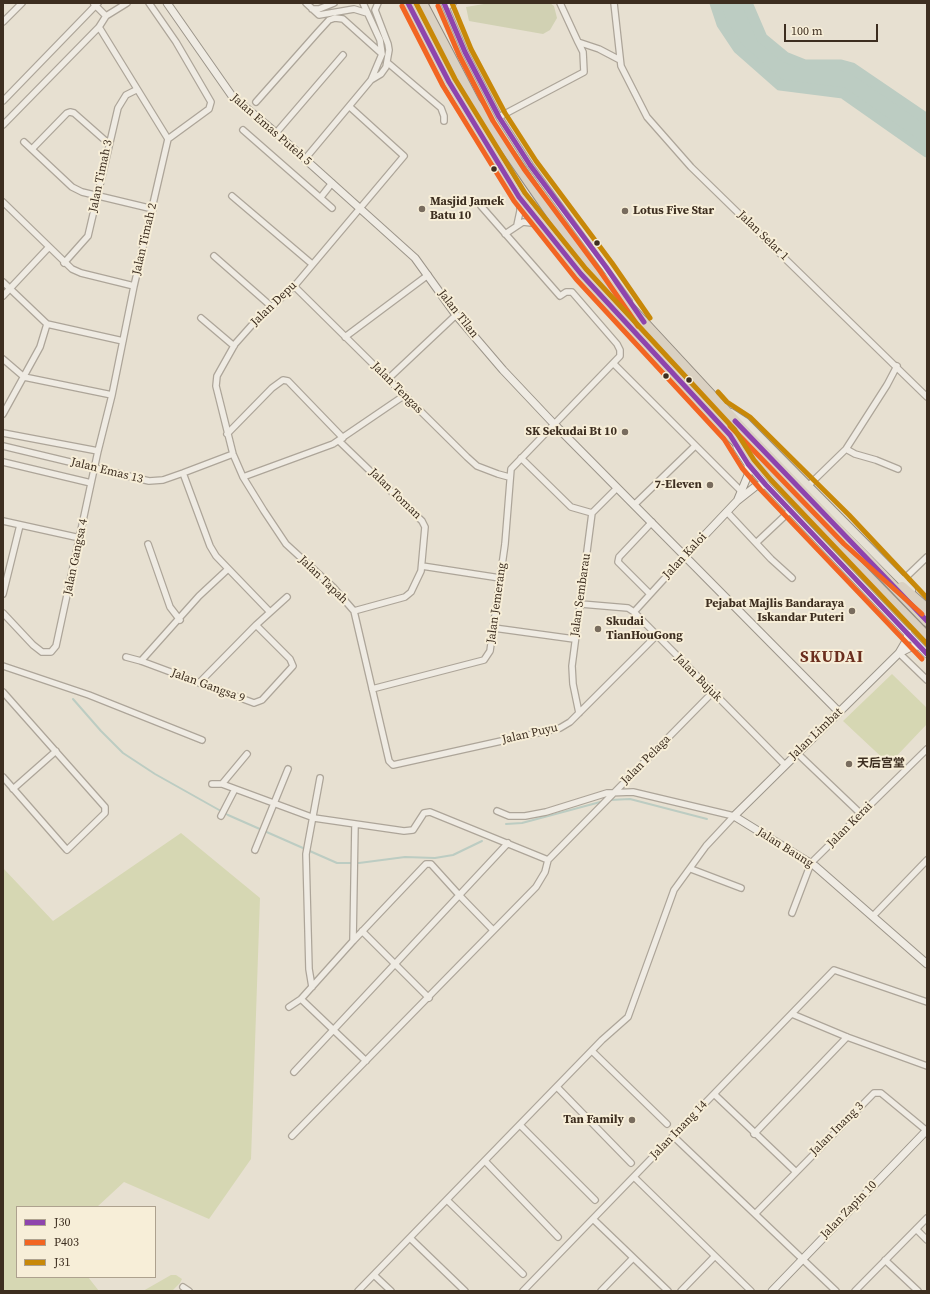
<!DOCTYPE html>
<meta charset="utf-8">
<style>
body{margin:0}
#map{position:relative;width:930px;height:1294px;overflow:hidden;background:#e7e0d1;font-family:"Source Serif 4",serif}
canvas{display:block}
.frame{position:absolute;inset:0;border:4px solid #3d2e20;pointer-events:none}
.legend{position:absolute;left:16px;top:1206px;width:140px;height:72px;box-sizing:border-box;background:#f7eed8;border:1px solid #ada18e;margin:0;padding:5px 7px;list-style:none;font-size:12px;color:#3d2e20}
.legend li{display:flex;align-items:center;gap:8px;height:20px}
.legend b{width:20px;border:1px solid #ada18e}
.scale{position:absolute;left:784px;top:24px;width:94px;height:18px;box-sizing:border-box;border:2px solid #3d2e20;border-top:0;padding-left:5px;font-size:12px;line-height:14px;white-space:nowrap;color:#3d2e20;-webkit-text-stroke:3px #f7eed8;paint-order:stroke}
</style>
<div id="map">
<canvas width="930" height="1294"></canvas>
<div class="frame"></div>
<ul class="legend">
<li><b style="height:5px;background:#8e44ad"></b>J30</li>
<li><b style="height:5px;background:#f26522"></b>P403</li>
<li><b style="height:5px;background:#c88808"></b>J31</li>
</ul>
<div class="scale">100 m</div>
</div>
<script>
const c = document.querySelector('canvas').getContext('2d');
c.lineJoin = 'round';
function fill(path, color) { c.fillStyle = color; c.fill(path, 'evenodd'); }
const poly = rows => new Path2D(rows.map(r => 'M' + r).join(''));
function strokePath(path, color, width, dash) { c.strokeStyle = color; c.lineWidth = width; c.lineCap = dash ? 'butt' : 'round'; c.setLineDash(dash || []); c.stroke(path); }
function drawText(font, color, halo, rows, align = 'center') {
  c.font = font + ' "Source Serif 4","Noto Sans SC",serif'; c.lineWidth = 4; c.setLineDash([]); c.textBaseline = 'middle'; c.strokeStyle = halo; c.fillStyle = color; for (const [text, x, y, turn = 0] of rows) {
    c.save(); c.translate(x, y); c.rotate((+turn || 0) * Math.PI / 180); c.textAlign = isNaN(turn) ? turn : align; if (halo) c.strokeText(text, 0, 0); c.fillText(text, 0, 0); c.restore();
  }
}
const green = poly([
 [892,674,927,708,927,724,889,764,843,721],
 [181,833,260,898,251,1159,209,1219,124,1182,97,1207,17,1207,17,1277,88,1277,99,1291,3,1291,3,868,53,921],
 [171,1275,176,1275,182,1279,180,1283,172,1291,143,1291]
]);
const cemetery = poly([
 [490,3,550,3,554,6,557,18,550,30,543,34,469,21,466,7]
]);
const water = poly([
 [715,3,747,3,762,38,785,57,805,65,841,65,852,68,927,119,927,152,843,93,780,85,738,48,722,24]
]);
const stream = poly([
 [73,699,101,731,123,753,155,774,228,815,337,863,359,863,405,857,435,858,453,855,482,841],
 [610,800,630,799,707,819],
 [506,824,522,823,604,801]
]);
const river = poly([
 [715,3,722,24,738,48,780,85,843,93,927,152],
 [747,3,762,38,785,57,805,65,841,65,852,68,927,119]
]);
const street = poly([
 [149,3,176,42,211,102,209,109,168,139],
 [306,3,319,15,354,9,367,13],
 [444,3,465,52,499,117,530,165,629,301],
 [560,3,578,42,599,49,620,60],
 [614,3,621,66,647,117,691,167,927,397],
 [94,4,106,16],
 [446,7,453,3],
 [312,9,319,9,334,3],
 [3,22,22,3],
 [388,63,441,108,444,116,444,121],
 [371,80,381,74,386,67,389,50,388,44,375,10,378,3],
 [3,101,98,3],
 [256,102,318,32,329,20,335,18,343,19,382,54],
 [350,107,404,156,297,283,251,326,235,344,217,376,216,386,233,454,243,477,264,511,286,544,333,587,354,611,389,761,393,765,560,728,570,722,656,636],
 [499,117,584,72,583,52,578,42],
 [3,125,99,27,106,16,127,3],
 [243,130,332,208],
 [276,133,343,55],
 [24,142,72,187,82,192,153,209],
 [32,149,67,113,70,112,74,113,108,143],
 [305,159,371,80,382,54,380,40,363,3],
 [232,196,312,264],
 [321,197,332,183],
 [3,202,72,269,81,273,134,286],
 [517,225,520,211,520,200],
 [505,234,523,222,540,224],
 [214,256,272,307],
 [64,263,88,236,118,108,126,95,136,90],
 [3,282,47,324,123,341],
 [294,286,467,457,477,466,498,474,509,477],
 [3,296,49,247],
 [201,318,234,346],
 [345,337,428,275],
 [3,359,24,377,112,395],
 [614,364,741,491],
 [388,379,456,315],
 [3,414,40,347,47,324],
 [3,433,98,451],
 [227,434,272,388,283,380,288,381,343,438],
 [339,441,422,521,425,527,421,571,411,592,405,597,354,611],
 [3,446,149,481,163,480,183,473,233,454],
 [846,449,855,454,876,460,898,469],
 [521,458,571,507,592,513],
 [3,462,91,483],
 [183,473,210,546,216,556,270,612],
 [243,477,333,444,405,395],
 [808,486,846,449,887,385,897,366],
 [634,505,695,446],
 [727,512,771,559,792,578],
 [3,521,80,538],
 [756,543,790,511],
 [148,544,170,607,180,620],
 [422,566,500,578],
 [902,581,927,557],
 [3,594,20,525],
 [650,594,618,562,619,557,652,522],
 [581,604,628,608,634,612,785,765],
 [634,612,685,556],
 [3,613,33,645,42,652,51,652,56,646,98,451,112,395,134,286,168,139,99,27],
 [494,628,574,639],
 [899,653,927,680],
 [126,657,141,661,254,703,262,700,293,666,290,659,256,625],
 [141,661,199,596,228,569],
 [3,666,89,695,202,740],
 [199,683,256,625,287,597],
 [372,689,484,660,490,651,505,544,511,469,620,356,620,350,617,344,572,292,566,292,560,296,481,206],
 [3,692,105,807,105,813,67,850,3,777],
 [579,713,573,684,572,666,592,513,617,488],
 [797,753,861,814],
 [212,784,222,784,314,818,404,831,413,830,424,813,430,812,548,860],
 [222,784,247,754],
 [13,789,56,751],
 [221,816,235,789],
 [255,850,288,769],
 [691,869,741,888],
 [792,913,811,863,927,749],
 [873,916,927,860],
 [362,931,429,998],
 [353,941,355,824],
 [312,987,309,969,306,854,320,778],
 [301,999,366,1061],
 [289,1007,301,999,353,941,426,864,431,864,460,896,493,930],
 [792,1014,847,1037,927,1066],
 [592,1051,667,1124],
 [294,1072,508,843],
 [557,1087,631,1163],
 [714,1094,795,1171],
 [520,1125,595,1200],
 [754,1134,847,1037],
 [292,1136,536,887,545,872,548,860,712,693],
 [673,1136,836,1291],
 [485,1161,558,1237],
 [634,1177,751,1291],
 [447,1200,523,1274],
 [755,1214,874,1093,881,1093,927,1131],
 [593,1219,668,1291],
 [916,1229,927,1240],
 [410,1238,465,1291],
 [885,1260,918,1291],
 [374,1275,391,1291],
 [183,1287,189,1291],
 [358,1291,602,1040,628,1017,674,890,706,846,734,816,633,792,607,793,546,812,525,816,509,816,497,811],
 [523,1291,834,970,927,1002],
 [601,1291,633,1258],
 [681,1291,715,1256],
 [855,1291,927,1218]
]);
const secondary = poly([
 [167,3,232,96,276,133,415,258,456,315,503,370,554,424,839,712],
 [737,447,748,464,766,485,927,654],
 [738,499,748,475,748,464],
 [685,556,737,501,756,486,766,485],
 [908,633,906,641,899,653,734,816,815,866,927,964],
 [899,653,911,647,918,646],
 [772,1291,927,1130]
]);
const primary = poly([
 [731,413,745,422,911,590]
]);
const highway = poly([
 [408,3,449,82,519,197,581,274,730,435,927,637],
 [422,3,474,102,559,225,595,270,747,434,927,621],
 [902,587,927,609]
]);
const bus1 = poly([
 [408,3,449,82,519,197,581,274,730,435,748,464,766,485,927,654],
 [444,3,465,52,499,117,530,165,606,267,644,322],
 [735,421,927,621]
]);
const bus2 = poly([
 [402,6,443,86,514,201,576,279,724,439,742,468,761,490,922,659],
 [438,6,459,55,493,121,524,169,600,271,638,326],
 [730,426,844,544,922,614]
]);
const bus3 = poly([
 [416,3,455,79,525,193,586,269,735,430,754,460,771,480,927,644],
 [452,3,471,49,505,113,536,161,612,263,650,318],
 [718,392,727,402,750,417,849,515,927,598]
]);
const markers = [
 [494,169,3.5,"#3d2e20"],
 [422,209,4,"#786c5e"],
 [625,211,4,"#786c5e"],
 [597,243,3.5,"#3d2e20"],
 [666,376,3.5,"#3d2e20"],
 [689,380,3.5,"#3d2e20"],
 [625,432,4,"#786c5e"],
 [710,485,4,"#786c5e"],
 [852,611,4,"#786c5e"],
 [598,629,4,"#786c5e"],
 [849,764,4,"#786c5e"],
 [632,1120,4,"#786c5e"]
];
const streetNames = [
 ["Jalan Emas Puteh 5",271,130,41],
 ["Jalan Timah 3",101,176,-78],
 ["Jalan Selar 1",763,236,44],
 ["Jalan Timah 2",145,239,-77],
 ["Jalan Depu",274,304,-44],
 ["Jalan Tilan",458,314,52],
 ["Jalan Tengas",397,388,45],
 ["Jalan Emas 13",107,471,14],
 ["Jalan Toman",395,494,44],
 ["Jalan Kaloi",685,556,-47],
 ["Jalan Gangsa 4",76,557,-78],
 ["Jalan Tapah",323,580,44],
 ["Jalan Sembarau",581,595,-82],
 ["Jalan Jemerang",497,603,-82],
 ["Jalan Bujuk",698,678,45],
 ["Jalan Gangsa 9",208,686,20],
 ["Jalan Puyu",530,734,-13],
 ["Jalan Limbat",816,734,-44],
 ["Jalan Pelaga",646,760,-45],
 ["Jalan Kerai",850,825,-45],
 ["Jalan Baung",785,848,32],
 ["Jalan Inang 3",837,1129,-45],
 ["Jalan Inang 14",679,1130,-46],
 ["Jalan Zapin 10",849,1210,-46]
];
const poiNames = [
 ["Masjid Jamek",430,202],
 ["Batu 10",430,216],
 ["Lotus Five Star",633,211],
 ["SK Sekudai Bt 10",617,432,"right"],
 ["7-Eleven",702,485,"right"],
 ["Pejabat Majlis Bandaraya",844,604,"right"],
 ["Iskandar Puteri",844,618,"right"],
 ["Skudai",606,622],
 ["TianHouGong",606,636],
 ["天后宫堂",857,764],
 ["Tan Family",624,1120,"right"]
];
const districtNames = [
 ["SKUDAI",832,658]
];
fill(green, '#d6d7b3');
fill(cemetery, '#d1d1b3');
fill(water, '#bcccc2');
strokePath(stream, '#bcccc2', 2);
strokePath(river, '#bcccc2', 11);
strokePath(street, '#ada599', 8);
strokePath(secondary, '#9c958a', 9);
strokePath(primary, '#928b80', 10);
strokePath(highway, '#928b80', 12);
strokePath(street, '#efebe3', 5.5);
strokePath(secondary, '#efebe3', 7);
strokePath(primary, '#e6e1d4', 8);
strokePath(highway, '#dad1c2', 10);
strokePath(bus1, '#8e44ad', 5);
strokePath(bus2, '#f26522', 5);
strokePath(bus3, '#c88808', 5);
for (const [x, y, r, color] of markers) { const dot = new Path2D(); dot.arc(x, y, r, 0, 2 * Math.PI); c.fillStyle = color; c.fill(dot); strokePath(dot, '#f7eed8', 1.5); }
drawText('12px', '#3d2e20', '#f7eed8', streetNames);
drawText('bold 12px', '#3d2e20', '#f7eed8', poiNames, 'left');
c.letterSpacing = '1px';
drawText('bold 16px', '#6b2e1e', '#f7eed8', districtNames);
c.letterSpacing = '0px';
</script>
